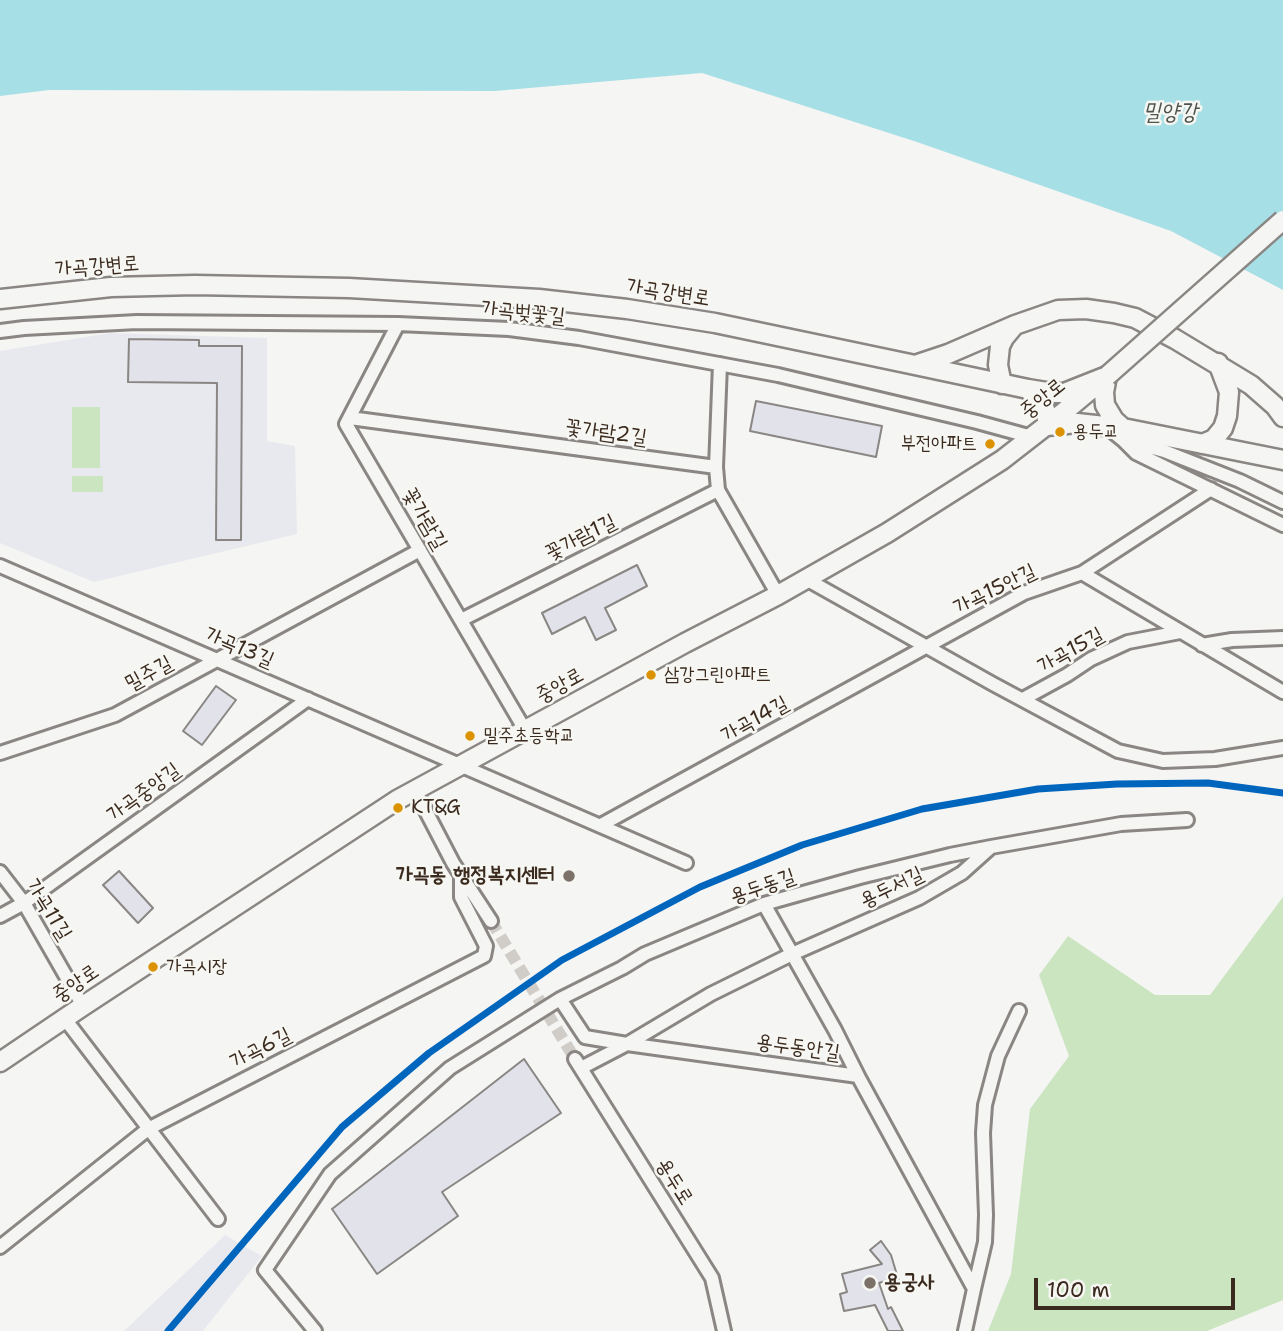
<!DOCTYPE html>
<meta charset="utf-8">
<style>
body{margin:0}
#map{position:relative;width:1283px;height:1331px;overflow:hidden;background:#f5f5f3;font-family:"Shantell Sans",sans-serif}
canvas{display:block}
.scale{position:absolute;left:1034px;top:1278px;width:201px;height:32px;box-sizing:border-box;border:4px solid #3b2a1e;border-top:0;padding-left:9px;font-size:21px;line-height:24px;white-space:nowrap;color:#3b2a1e;-webkit-text-stroke:5px #f6f6f2;paint-order:stroke}
</style>
<div id="map">
<canvas width="1283" height="1331"></canvas>
<div class="scale">100 m</div>
</div>
<script>
const c = document.querySelector('canvas').getContext('2d');
c.lineJoin = 'round';
function fill(path, color) { c.fillStyle = color; c.fill(path, 'evenodd'); }
const poly = rows => new Path2D(rows.map(r => 'M' + r).join(''));
function strokePath(path, color, width, dash) { c.strokeStyle = color; c.lineWidth = width; c.lineCap = dash ? 'butt' : 'round'; c.setLineDash(dash || []); c.stroke(path); }
function drawText(font, color, halo, rows, align = 'center') {
  c.font = font + ' "Shantell Sans","Poor Story",sans-serif'; c.lineWidth = 5; c.setLineDash([]); c.textBaseline = 'middle'; c.strokeStyle = halo; c.fillStyle = color; for (const [text, x, y, turn = 0] of rows) {
    c.save(); c.translate(x, y); c.rotate((+turn || 0) * Math.PI / 180); c.textAlign = isNaN(turn) ? turn : align; if (halo) c.strokeText(text, 0, 0); c.fillText(text, 0, 0); c.restore();
  }
}
const built = poly([
 [110,333,267,338,267,441,295,446,297,534,94,582,0,543,0,351],
 [225,1235,262,1256,203,1331,124,1331]
]);
const green = poly([
 [72,407,100,407,100,468,72,468],
 [72,476,103,476,103,492,72,492],
 [1283,897,1283,1300,1207,1331,988,1331,1011,1274,1030,1109,1069,1056,1039,975,1068,936,1155,995,1210,995]
]);
const water = poly([
 [0,0,1283,0,1283,290,1171,231,917,142,702,73,495,91,49,90,0,96]
]);
const building = poly([
 [129,339,199,340,199,346,242,346,241,540,216,540,217,383,128,382,129,339],
 [756,401,882,426,876,457,750,431,756,401],
 [637,565,647,586,605,608,616,630,596,640,585,617,552,634,542,613,637,565],
 [216,686,236,700,202,745,183,731,216,686],
 [119,871,153,908,138,923,103,885,119,871],
 [524,1059,561,1113,442,1192,458,1216,377,1274,332,1209,524,1059],
 [881,1241,891,1255,900,1285,894,1278,879,1283,888,1309,891,1307,903,1331,888,1331,875,1305,844,1311,840,1294,847,1292,842,1274,882,1264,870,1250,881,1241]
]);
const streetTunnel = poly([
 [491,921,575,1059]
]);
const street = poly([
 [398,324,346,424,525,730],
 [0,331,24,328,137,322,398,324,509,329,579,338,778,375,977,422,1032,437],
 [720,364,716,467,718,490,778,595],
 [350,418,716,467],
 [1107,427,1123,440,1136,453,1283,525],
 [1124,440,1164,451,1240,481,1283,502],
 [0,566,686,863],
 [1082,573,1283,692],
 [806,579,993,684,1118,751,1163,761,1215,759,1283,748],
 [461,620,718,490],
 [1202,645,1232,640,1283,638],
 [1023,699,1067,675,1091,659,1128,642,1180,632],
 [0,753,115,715,420,550],
 [415,790,453,863,491,921],
 [601,825,1024,593,1082,573,1211,489],
 [0,872,24,903,83,1006],
 [764,904,835,1030,858,1076],
 [0,916,24,903,308,699],
 [560,999,585,1037,627,1044,711,994,792,954,919,898,962,873,991,847,1121,824,1187,820],
 [65,1019,218,1219],
 [575,1059,712,1278,724,1331],
 [581,1068,627,1044,858,1076,974,1289,965,1331],
 [0,1247,148,1129,484,956,486,946,461,897,461,876],
 [974,1289,985,1242,986,1215,983,1133,985,1105,998,1056,1019,1011],
 [315,1331,265,1270,330,1174,450,1068,560,999,622,968,645,954,764,904,860,877,950,855,991,847]
]);
const secondary = poly([
 [0,299,111,287,195,285,349,288,539,299,627,309,715,323,915,365,948,354,1015,325,1058,310,1086,309,1114,313,1135,318,1175,339,1251,385,1275,406,1283,417],
 [915,365,1028,389],
 [1107,376,1104,392,1105,405,1114,420,1123,428,1077,423,1047,426,1047,415,1044,407,1028,389,1053,393,1064,393,1107,376],
 [1002,384,998,365,1000,346,1004,338,1014,326],
 [1123,428,1283,460],
 [1202,444,1214,439,1223,428,1227,416,1229,392,1218,363],
 [0,1062,83,1006,397,800,685,643,778,595,887,533,1002,460,1065,411,1107,376]
]);
const secondaryBridge = poly([
 [1107,376,1283,220]
]);
const rail1 = poly([
 [168,1331,342,1127,429,1053,562,960,700,887,802,845,922,809,1038,789,1117,784,1208,783,1283,793]
]);
const markers = [
 [1060,432,6,"#db9304"],
 [990,444,6,"#db9304"],
 [651,675,6,"#db9304"],
 [470,736,6,"#db9304"],
 [398,808,6,"#db9304"],
 [569,876,7,"#7c7169"],
 [153,967,6,"#db9304"],
 [870,1283,7,"#7c7169"]
];
const busNames = [
 ["용두교",1073,432],
 ["부전아파트",977,444,"right"],
 ["삼강그린아파트",664,675],
 ["밀주초등학교",483,736],
 ["KT&G",411,808],
 ["가곡시장",166,967]
];
const streetNames = [
 ["가곡강변로",97,267,-4],
 ["가곡강변로",668,293,9],
 ["가곡벚꽃길",523,313,6],
 ["중앙로",1043,399,-39],
 ["꽃가람2길",606,433,8],
 ["꽃가람길",424,519,60],
 ["꽃가람1길",581,538,-27],
 ["가곡15안길",995,590,-26],
 ["가곡13길",239,648,23],
 ["가곡15길",1071,651,-29],
 ["밀주길",149,674,-29],
 ["중앙로",560,686,-29],
 ["가곡14길",755,720,-29],
 ["가곡중앙길",144,793,-36],
 ["용두동길",763,887,-19],
 ["용두서길",892,888,-26],
 ["가곡11길",48,910,58],
 ["중앙로",76,984,-34],
 ["용두동안길",798,1048,8],
 ["가곡6길",261,1049,-27],
 ["용두로",674,1182,58]
];
const poiNames = [
 ["가곡동 행정복지센터",555,876],
 ["용궁사",884,1283,"left"]
];
const waterNames = [
 ["밀양강",1170,113]
];
fill(built, '#e8e9ef');
fill(green, '#cce5c1');
fill(water, '#a7dfe6');
fill(building, '#e1e2ea');
strokePath(building, '#8a8683', 2);
strokePath(streetTunnel, '#d0ccc8', 12, [12, 6]);
strokePath(street, '#8a8683', 18);
strokePath(secondary, '#8a8683', 23);
strokePath(street, '#f5f5f3', 12);
strokePath(secondary, '#f5f5f3', 18);
strokePath(secondaryBridge, '#8a8683', 23, []);
strokePath(secondaryBridge, '#f5f5f3', 18);
strokePath(rail1, '#0065bd', 7);
for (const [x, y, r, color] of markers) { const dot = new Path2D(); dot.arc(x, y, r, 0, 2 * Math.PI); c.fillStyle = color; c.fill(dot); strokePath(dot, '#f6f6f2', 2.5); }
drawText('19px', '#3b2a1e', '#f6f6f2', busNames, 'left');
drawText('21px', '#3b2a1e', '#f6f6f2', streetNames);
drawText('bold 21px', '#3b2a1e', '#f6f6f2', poiNames, 'right');
drawText('italic 23px', '#4e554f', '#f6f6f2', waterNames);
</script>
